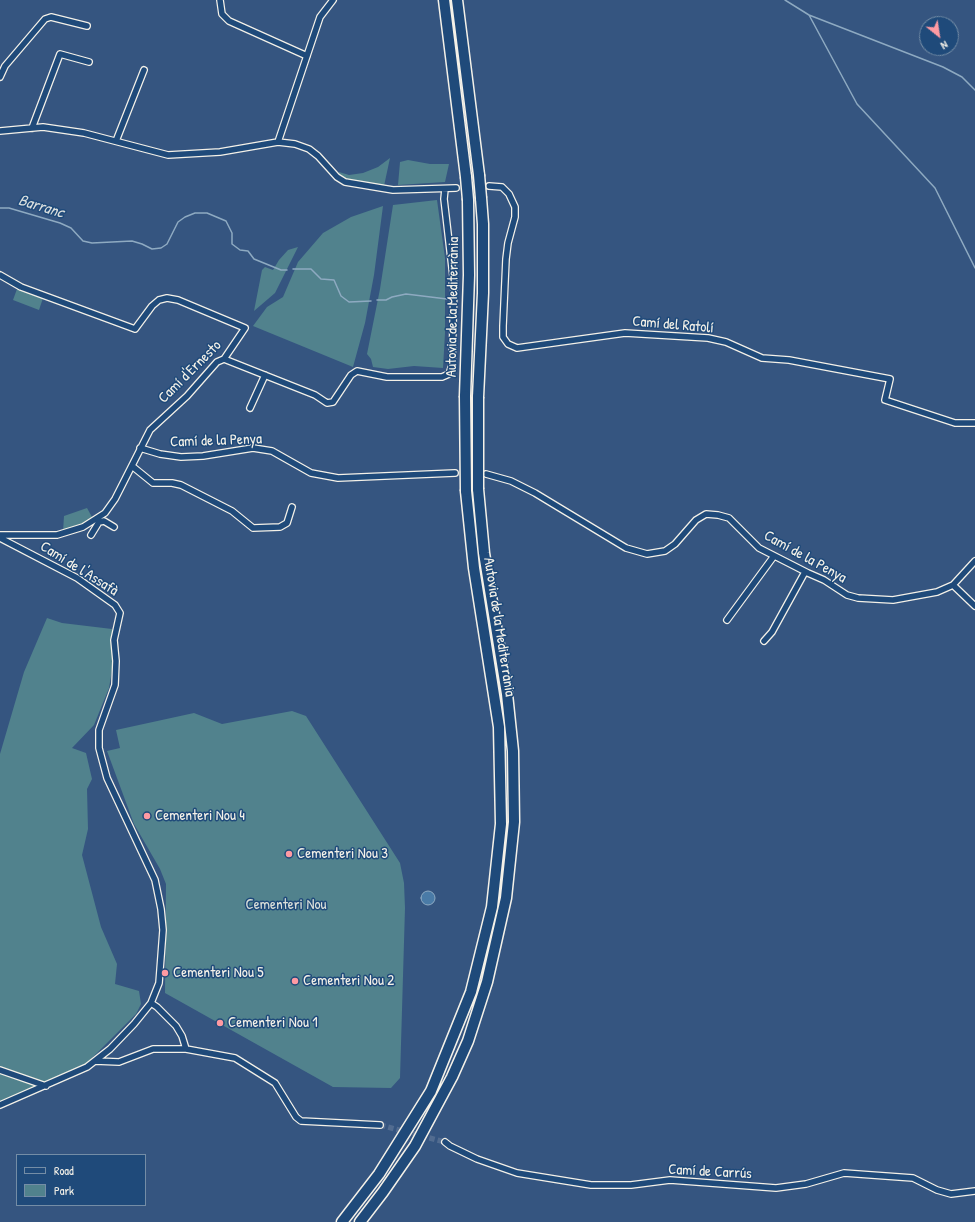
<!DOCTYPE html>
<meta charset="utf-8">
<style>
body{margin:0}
#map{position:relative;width:975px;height:1222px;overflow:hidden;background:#355580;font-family:"Patrick Hand",sans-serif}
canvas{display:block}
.legend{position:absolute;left:16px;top:1154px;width:130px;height:52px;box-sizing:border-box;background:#1f4a7a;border:1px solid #748da6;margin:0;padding:5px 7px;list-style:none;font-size:12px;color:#f4f1e8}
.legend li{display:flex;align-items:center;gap:8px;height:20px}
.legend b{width:20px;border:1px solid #748da6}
.north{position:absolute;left:919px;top:16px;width:40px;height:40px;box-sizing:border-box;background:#1f4a7a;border:1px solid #748da6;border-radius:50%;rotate:150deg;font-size:11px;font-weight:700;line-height:16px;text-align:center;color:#f4f1e8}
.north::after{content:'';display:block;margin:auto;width:14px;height:18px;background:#ff9aa2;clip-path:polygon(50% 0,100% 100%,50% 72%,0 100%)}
</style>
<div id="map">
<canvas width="975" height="1222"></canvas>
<ul class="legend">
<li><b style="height:5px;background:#1f4a7a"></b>Road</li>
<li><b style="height:11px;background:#51828d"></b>Park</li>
</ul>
<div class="north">N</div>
</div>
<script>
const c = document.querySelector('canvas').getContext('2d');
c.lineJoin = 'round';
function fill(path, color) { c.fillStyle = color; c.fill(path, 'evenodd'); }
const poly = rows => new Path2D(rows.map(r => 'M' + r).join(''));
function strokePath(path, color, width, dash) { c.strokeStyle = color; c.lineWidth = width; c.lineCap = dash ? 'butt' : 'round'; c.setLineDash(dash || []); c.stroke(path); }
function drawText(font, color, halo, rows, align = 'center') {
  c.font = font + ' "Patrick Hand",sans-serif'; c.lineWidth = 3; c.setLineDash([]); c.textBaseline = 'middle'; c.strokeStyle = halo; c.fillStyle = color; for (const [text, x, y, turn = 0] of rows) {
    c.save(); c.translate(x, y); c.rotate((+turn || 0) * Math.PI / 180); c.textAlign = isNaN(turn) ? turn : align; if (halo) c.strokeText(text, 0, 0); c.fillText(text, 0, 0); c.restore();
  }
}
const green = poly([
 [390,158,384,186,349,180,338,176,339,172,349,175,363,173,378,167],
 [408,160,430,164,449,164,445,182,398,185,400,162],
 [437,200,445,258,445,333,443,368,414,366,388,369,373,367,371,359,367,354,380,289,393,205],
 [383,206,374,275,365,323,353,367,253,326,267,307,283,297,298,262,323,233,351,217],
 [298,247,275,293,254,311,262,270,265,267,273,270,279,260,288,250],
 [17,289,43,298,39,310,13,300],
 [87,508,92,517,83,524,63,532,64,516],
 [47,618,62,623,112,629,112,670,109,688,94,725,72,748,86,753,92,779,87,789,88,829,82,855,101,927,117,964,115,984,139,991,141,1004,136,1014,86,1064,0,1102,0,754,24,672],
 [292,711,306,716,400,863,404,883,405,908,400,1078,391,1088,333,1087,165,993,166,884,160,869,134,824,107,751,120,748,116,730,194,713,222,724]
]);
const water = poly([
 '421 898a7 7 0 1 1 14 0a7 7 0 1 1-14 0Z'
]);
const stream = poly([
 [785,0,809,15,943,67,962,77,975,90],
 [809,15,857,104,935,188,975,268],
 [0,208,9,208,60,223,71,228,83,241,92,243,132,241,142,244,152,249,161,248,167,244,178,222,185,217,195,213,207,213,226,221,232,233,232,244,240,250,248,251,254,259,281,270,287,270],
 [293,269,311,269,321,279,334,280,341,296,349,302,371,301],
 [377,300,386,300,392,297,406,294,447,299]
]);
const minorTunnel = poly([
 [456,188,489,186],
 [455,473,480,474],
 [380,1125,445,1142]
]);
const minor = poly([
 [220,0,222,14,229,21,307,56],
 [0,77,5,66,45,19,51,17,87,26],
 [32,128,60,54,89,62],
 [0,131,43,127,84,133,168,155,220,152,278,142,295,144,309,149,318,156,337,177,345,182,393,190,456,188],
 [116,141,144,70],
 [278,142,320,17,333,0],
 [489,186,502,187,509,194,515,207,515,217,508,243,506,259,503,326,503,337,508,344,517,348,625,333,708,338,726,342,762,358,789,360,890,379,885,400,955,423,975,423],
 [0,275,21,287,135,329,152,306,159,300,167,298,178,300,245,328,224,359,217,362,187,396,150,430,115,499,105,513,83,527,57,535,0,535],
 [224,359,315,395,327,403,333,402,351,375,357,371,387,377,442,377,449,374,452,365,454,285,444,199,445,189],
 [250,408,265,375],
 [140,448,160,454,181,457,203,456,253,448,272,451,311,473,338,478,455,473],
 [132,466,153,483,172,483,181,485,232,511,253,528,280,527,287,523,292,507],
 [486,474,511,481,535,493,626,548,647,554,665,551,675,544,696,520,706,514,718,515,729,518,759,548,808,573,824,580,847,595,858,598,893,600,937,592,953,585,975,561],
 [91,535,99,522,104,521,114,527],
 [0,538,77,578,115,605,120,613,114,640,116,661,115,685,99,730,99,748,107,778,155,880,161,909,163,930,159,983,151,1003,134,1024,110,1049,87,1067,0,1105],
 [953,585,975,606],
 [727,620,774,556],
 [764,641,772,632,805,572],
 [151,1003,157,1007,176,1026,182,1036,186,1049],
 [95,1061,119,1062,153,1049,186,1049,235,1058,275,1083,296,1117,301,1121,380,1125],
 [0,1070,46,1086],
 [445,1142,450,1146,477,1159,517,1173,591,1185,631,1185,670,1180,776,1188,806,1184,844,1173,913,1178,937,1190,951,1194,975,1191]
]);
const motorway = poly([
 [444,0,466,177],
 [457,0,479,175],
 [465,396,469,275,468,200],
 [478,397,483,293,483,224,481,198],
 [342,1222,379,1174,431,1091,471,992,492,907,501,824,499,727,474,568,466,491],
 [360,1222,383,1192,415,1146,452,1077,468,1041,487,982,506,898,514,822,513,751,507,694,484,553,478,489]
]);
const motorwayBridge = poly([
 [479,175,481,198],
 [466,177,468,200],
 [465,396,466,491],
 [478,397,478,489]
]);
const markers = [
 [147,816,4,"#ff9aa2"],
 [289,854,4,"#ff9aa2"],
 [165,973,4,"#ff9aa2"],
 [295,981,4,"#ff9aa2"],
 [220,1023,4,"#ff9aa2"]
];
const streetNames = [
 ["Autovia de la Mediterrània",453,307,-89],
 ["Camí del Ratolí",673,325,5],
 ["Camí d'Ernesto",190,372,-45],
 ["Camí de la Penya",216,441,-2],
 ["Camí de la Penya",805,557,29],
 ["Camí de l'Assafà",79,569,32],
 ["Autovia de la Mediterrània",499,627,81],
 ["Camí de Carrús",710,1172,3]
];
const poiNames = [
 ["Cementeri Nou 4",155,816],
 ["Cementeri Nou 3",297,854],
 ["Cementeri Nou 5",173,973],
 ["Cementeri Nou 2",303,981],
 ["Cementeri Nou 1",228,1023]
];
const parkNames = [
 ["Cementeri Nou",286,905]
];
const waterNames = [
 ["Barranc",41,207,17]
];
fill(green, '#51828d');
fill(water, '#4a7ba7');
strokePath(water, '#8eaac1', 1);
strokePath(stream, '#8eaac1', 1.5);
strokePath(minorTunnel, '#526c90', 5.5, [5.5, 3]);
strokePath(minor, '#f4f1e8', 8);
strokePath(motorway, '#f4f1e8', 13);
strokePath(minor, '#1f4a7a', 5.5);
strokePath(motorway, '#1f4a7a', 10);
strokePath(motorwayBridge, '#f4f1e8', 13, []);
strokePath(motorwayBridge, '#1f4a7a', 10);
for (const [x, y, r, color] of markers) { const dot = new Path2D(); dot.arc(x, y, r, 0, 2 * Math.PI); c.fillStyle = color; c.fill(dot); strokePath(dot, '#1f4a7a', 1.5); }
drawText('15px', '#f4f1e8', '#1f4a7a', streetNames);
drawText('15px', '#f4f1e8', '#1f4a7a', poiNames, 'left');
drawText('15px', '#dce0da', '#1f4a7a', parkNames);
drawText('italic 16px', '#dadfde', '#1f4a7a', waterNames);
</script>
